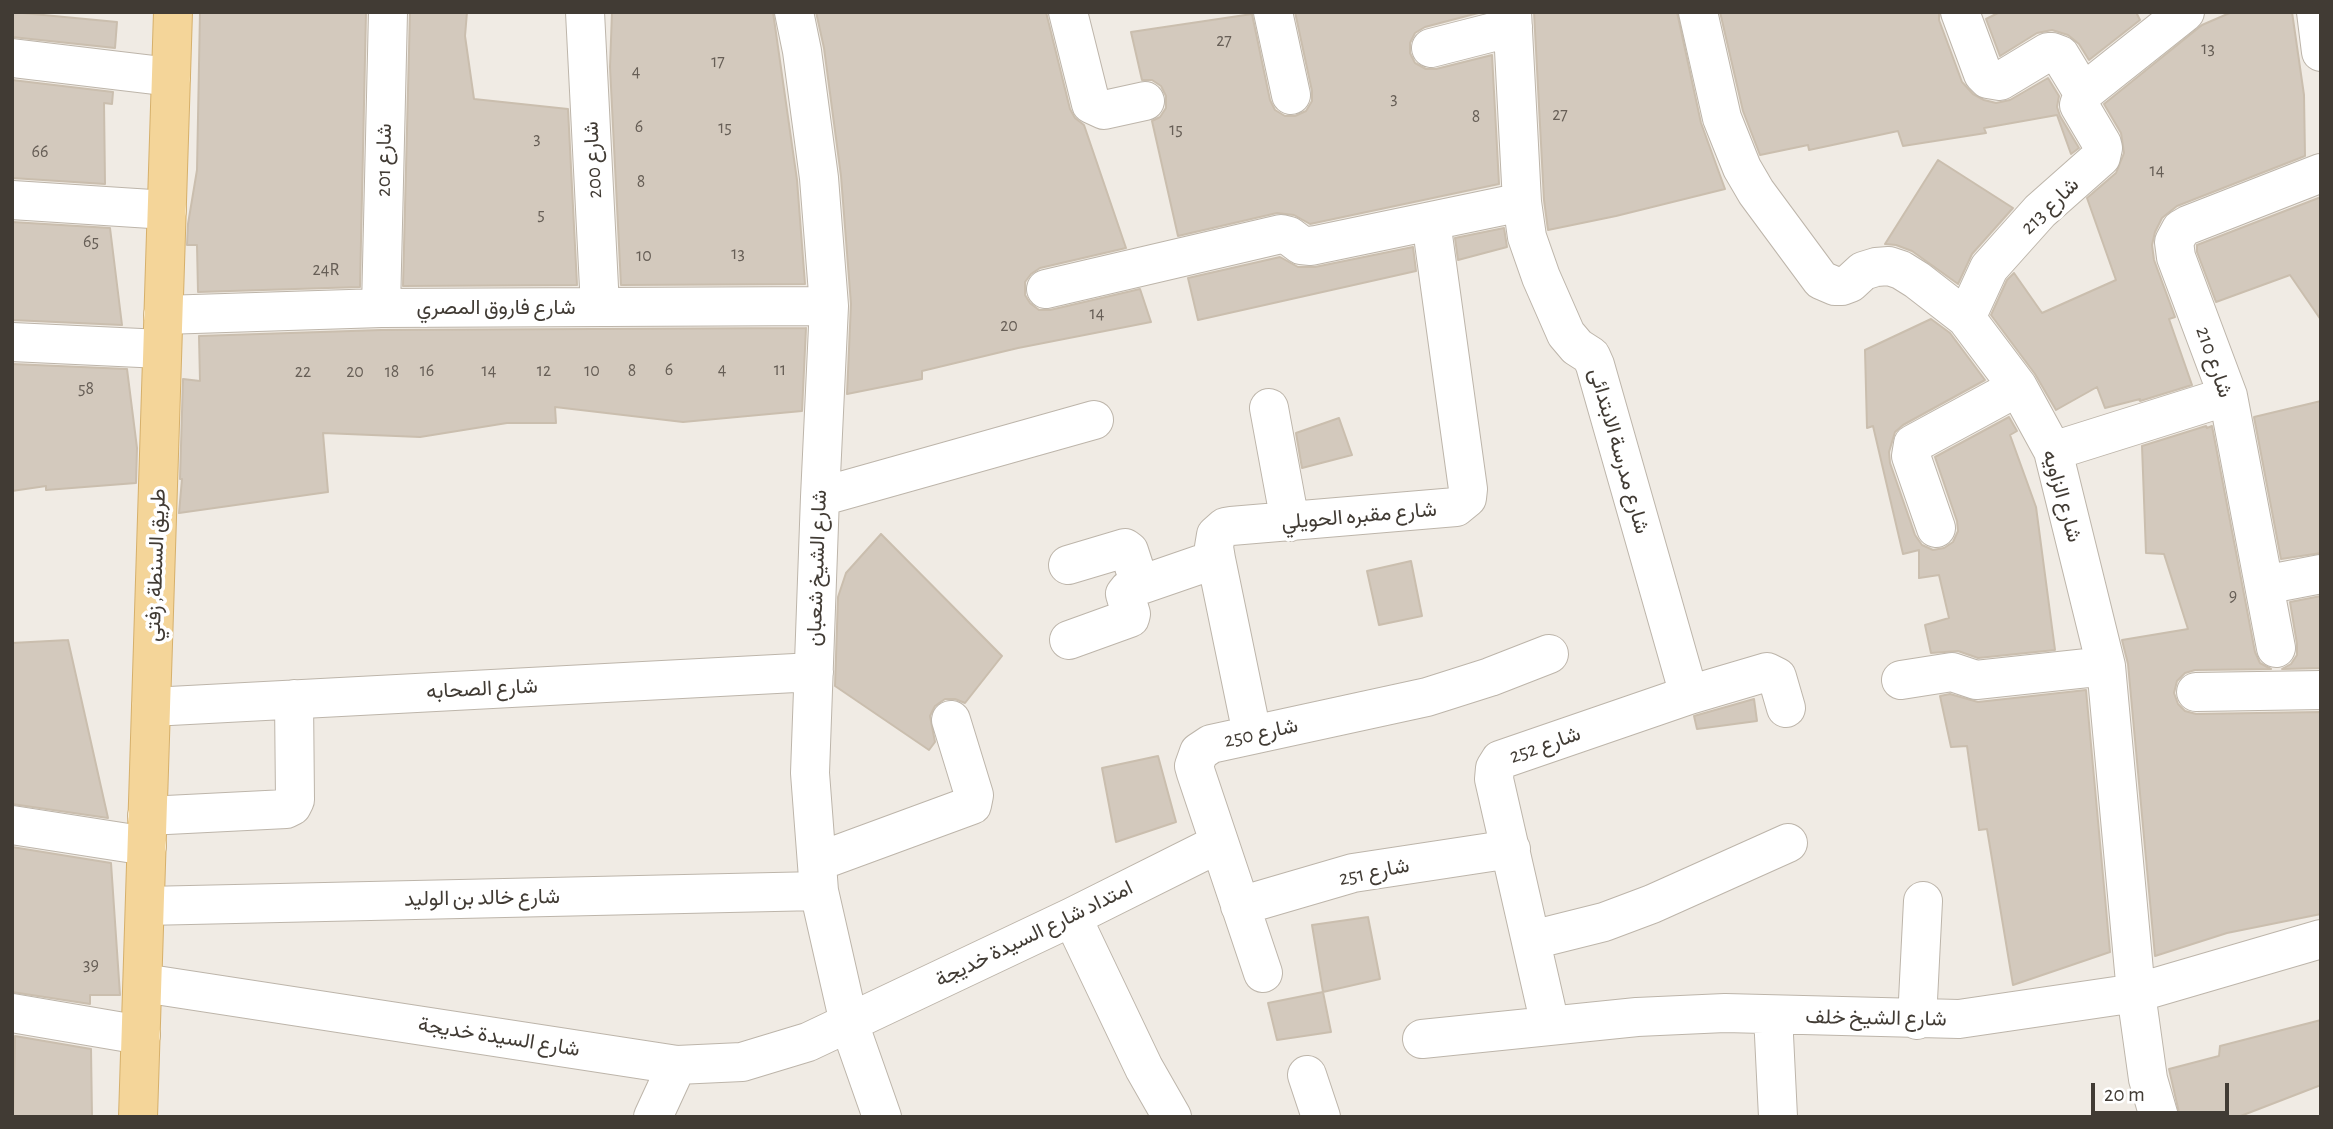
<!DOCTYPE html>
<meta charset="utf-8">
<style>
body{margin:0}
#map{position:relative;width:2333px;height:1129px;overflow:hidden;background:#f0ebe4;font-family:"Alegreya Sans",sans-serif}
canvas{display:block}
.frame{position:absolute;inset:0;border:14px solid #413b34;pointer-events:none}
.scale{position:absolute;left:2091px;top:1083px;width:138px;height:32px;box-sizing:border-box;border:4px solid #413b34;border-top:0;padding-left:9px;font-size:21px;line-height:24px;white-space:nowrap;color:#413b34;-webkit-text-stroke:5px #fff;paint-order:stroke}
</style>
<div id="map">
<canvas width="2333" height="1129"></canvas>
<div class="frame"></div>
<div class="scale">20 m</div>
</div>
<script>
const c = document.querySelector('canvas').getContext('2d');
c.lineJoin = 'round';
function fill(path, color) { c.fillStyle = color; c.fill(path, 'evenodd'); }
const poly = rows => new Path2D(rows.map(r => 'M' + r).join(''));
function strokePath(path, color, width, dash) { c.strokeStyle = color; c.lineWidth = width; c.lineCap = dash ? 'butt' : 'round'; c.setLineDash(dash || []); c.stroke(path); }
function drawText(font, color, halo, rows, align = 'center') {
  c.font = font + ' "Alegreya Sans",Vazirmatn,sans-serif'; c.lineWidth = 7; c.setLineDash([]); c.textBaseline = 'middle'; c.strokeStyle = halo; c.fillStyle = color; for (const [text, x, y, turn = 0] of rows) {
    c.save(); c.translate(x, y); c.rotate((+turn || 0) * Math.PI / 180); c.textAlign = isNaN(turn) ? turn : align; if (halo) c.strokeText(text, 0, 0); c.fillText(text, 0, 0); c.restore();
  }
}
const building = poly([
 [12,12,117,22,115,48,12,37,12,12],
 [200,12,366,12,360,287,198,292,197,245,187,245,188,224,197,170,200,12],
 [410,12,467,12,465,36,474,99,568,109,577,285,403,286,410,12],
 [612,12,773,12,797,180,805,284,621,285,610,67,612,12],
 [816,12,1046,12,1070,109,1075,118,1084,125,1126,248,1040,268,1031,274,1025,282,1025,295,1030,303,1039,310,1050,310,1140,289,1151,322,1018,348,922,371,922,379,847,394,851,304,841,176,824,48,816,12],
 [1295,12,1482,12,1425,27,1415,33,1410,43,1410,53,1415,63,1426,69,1436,69,1492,55,1499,184,1310,224,1294,215,1277,213,1178,236,1152,121,1160,117,1166,108,1166,96,1161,86,1152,80,1142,80,1131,32,1252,14,1270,100,1275,110,1285,116,1295,116,1306,111,1312,101,1312,91,1295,12],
 [1534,12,1677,12,1701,123,1725,189,1616,216,1548,230,1544,200,1534,12],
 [1720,12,1939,12,1939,20,1962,82,1973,94,1984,100,1996,103,2010,100,2048,78,2059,96,2057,107,2060,116,2079,148,2071,154,2057,115,1984,128,1986,133,1903,146,1898,131,1809,150,1808,145,1760,155,1743,111,1720,12],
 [2000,12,2136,12,2140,20,2089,60,2079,44,2068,35,2052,30,2037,33,2000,56,1986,19,2000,12],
 [2232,12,2292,12,2304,95,2305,156,2177,206,2162,218,2155,232,2152,245,2154,260,2175,317,2169,319,2192,385,2140,401,2140,399,2105,408,2097,387,2056,410,2035,374,1991,315,2007,280,2014,273,2042,313,2116,280,2087,198,2116,173,2124,153,2121,133,2104,104,2202,25,2232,12],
 [12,80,113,92,112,104,104,103,105,184,12,178,12,80],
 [1938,160,2013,208,1972,254,1958,284,1912,251,1896,245,1885,244,1938,160],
 [2321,197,2321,320,2290,275,2216,302,2197,252,2197,245,2321,197],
 [12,222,110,228,122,325,12,320,12,222],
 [1504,228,1507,247,1458,260,1455,238,1504,228],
 [1413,247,1416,271,1198,320,1188,278,1280,257,1298,267,1315,267,1413,247],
 [1931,319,1950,333,1985,380,1903,425,1895,432,1889,452,1890,463,1915,535,1922,545,1933,550,1944,548,1953,542,1958,531,1957,521,1935,457,2009,417,2017,431,2010,435,2036,507,2055,650,1978,658,1958,651,1931,653,1925,625,1949,618,1939,575,1919,578,1919,550,1903,554,1873,426,1867,428,1865,350,1931,319],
 [806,328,802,411,683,422,555,407,556,423,507,423,420,437,323,433,328,492,179,513,182,479,180,479,183,379,200,381,199,336,381,330,806,328],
 [12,364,127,369,137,448,136,483,46,490,46,486,12,491,12,364],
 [2321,401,2321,553,2281,559,2254,417,2321,401],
 [1339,418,1352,455,1302,468,1296,433,1339,418],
 [2206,426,2207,428,2212,426,2255,652,2260,663,2271,669,2195,670,2185,673,2177,681,2174,693,2178,704,2185,711,2196,714,2321,712,2321,914,2227,933,2155,956,2128,664,2122,640,2188,629,2164,554,2146,553,2142,446,2206,426],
 [881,534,1002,656,965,703,955,699,945,699,935,706,930,716,935,742,929,750,835,686,838,597,846,573,881,534],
 [1411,561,1422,616,1379,625,1367,571,1411,561],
 [2321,596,2321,668,2282,669,2291,664,2297,655,2297,644,2290,602,2321,596],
 [68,640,108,818,12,804,12,643,68,640],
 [2086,690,2110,952,2013,985,1987,829,1979,830,1967,746,1951,747,1940,696,1950,694,1978,702,2086,690],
 [1754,699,1757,721,1697,729,1694,716,1754,699],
 [1158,756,1176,822,1116,842,1102,768,1158,756],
 [12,847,111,863,120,995,90,995,90,1004,12,992,12,847],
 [1368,917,1380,979,1323,992,1312,925,1368,917],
 [1323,992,1331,1032,1277,1040,1268,1003,1323,992],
 [2321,1020,2321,1085,2238,1117,2180,1117,2169,1069,2219,1056,2220,1046,2321,1020],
 [15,1036,91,1049,92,1117,13,1117,15,1036]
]);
const minor = poly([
 [585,12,600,307],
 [794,12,802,51,819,178,829,306,820,497,810,773,819,891,849,1023,882,1117],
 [1068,12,1091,104,1104,110,1145,101],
 [1273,12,1291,95],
 [1512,12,1522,202,1527,237,1541,277,1566,334,1577,347,1591,356,1595,365,1689,695],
 [1698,12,1722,118,1742,168,1756,192,1821,280,1835,286,1842,286,1850,283,1863,271,1876,267,1889,266,1901,270,1917,280,1966,318,2018,387,2053,451,2106,666,2136,993,2148,1079,2159,1117],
 [1960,12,1983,74,1988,79,2000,81,2048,52,2052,52,2060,55,2083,93],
 [2316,12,2321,52],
 [1431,48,1513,27],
 [12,58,171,77],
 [2083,93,2185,12],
 [12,200,167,210],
 [1046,289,1281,234,1289,236,1301,245,1311,246,1522,202],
 [381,308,388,12],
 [163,315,381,308,829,306],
 [1966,318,1989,268,2040,211,2101,157,2103,148,2102,144,2079,105,2083,93],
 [12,342,162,349],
 [1269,408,1290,522],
 [2053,451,2228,396],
 [820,497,1094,420],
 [1936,528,1911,456,1913,444,2018,387],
 [1068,565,1125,548,1129,551,1140,585],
 [2264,585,2321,574],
 [1069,640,1130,618,1131,614,1125,594,1129,589,1216,559],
 [2276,648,2228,396,2176,257,2174,242,2181,229,2188,225,2321,173],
 [1901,680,1952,672,1976,680,2106,666],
 [2196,692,2321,690],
 [151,707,814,672],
 [1252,734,1216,559,1214,547,1216,535,1225,527,1231,526,1456,507,1467,498,1468,489,1431,221],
 [147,816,286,809,292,806,295,800,294,699],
 [12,825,147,846],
 [817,862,972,805,974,795,951,720],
 [145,906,819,891],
 [1240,906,1353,873,1511,849],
 [1072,917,1144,1068,1172,1117],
 [1532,940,1604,922,1652,904,1788,843],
 [1263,973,1196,773,1194,766,1199,752,1211,744,1427,697,1490,677,1549,654],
 [143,983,677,1065,742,1062,808,1042,1072,917,1218,844],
 [12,1013,141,1035],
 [1773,1015,1778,1117],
 [1917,1020,1923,901],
 [1550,1025,1494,779,1495,768,1500,760,1689,695,1767,672,1777,677,1786,708],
 [1422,1039,1637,1017,1725,1013,1959,1019,2136,993,2321,939],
 [1307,1075,1321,1117],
 [653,1117,677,1065]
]);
const primary = poly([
 [138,1117,173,12]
]);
const numberNames = [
 ["27",1224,41],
 ["13",2208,49],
 ["17",718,62],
 ["4",636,72],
 ["3",1394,99],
 ["27",1560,115],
 ["8",1476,117],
 ["6",639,127],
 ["15",725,128],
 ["15",1176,130],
 ["3",537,139],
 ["66",40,152],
 ["14",2157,171],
 ["8",641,182],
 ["5",541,215],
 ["65",91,242],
 ["13",738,254],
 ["10",644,256],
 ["24R",326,270],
 ["14",1097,314],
 ["20",1009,326],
 ["6",669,370],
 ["4",722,370],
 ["11",780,370],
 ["16",427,371],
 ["14",489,371],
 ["12",544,371],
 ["10",592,371],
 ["8",632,371],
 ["22",303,372],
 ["20",355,372],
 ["18",392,372],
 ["58",86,389],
 ["9",2233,596],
 ["39",91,965]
];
const streetNames = [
 ["شارع 201",384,160,-89],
 ["شارع 200",593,160,-93],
 ["شارع 213",2050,206,-44],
 ["شارع فاروق المصري",496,308],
 ["شارع 210",2214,362,71],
 ["شارع مدرسة الابتدائى",1619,451,74],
 ["شارع الزاويه",2062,496,74],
 ["شارع مقبره الحويلي",1359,516,-5],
 ["طريق السنطة, زفتي",156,565,-88],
 ["شارع الشيخ شعبان",817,568,-88],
 ["شارع الصحابه",482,689,-3],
 ["شارع 250",1261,733,-12],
 ["شارع 252",1545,745,-19],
 ["شارع 251",1374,872,-11],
 ["شارع خالد بن الوليد",482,898,-1],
 ["امتداد شارع السيدة خديجة",1034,934,-26],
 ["شارع الشيخ خلف",1876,1018,1],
 ["شارع السيدة خديجة",499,1037,9]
];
fill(building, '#d3c9bd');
strokePath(building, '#cabeae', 2);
strokePath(minor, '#bdb5aa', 40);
strokePath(primary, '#d6b06b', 40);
strokePath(minor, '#fff', 38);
strokePath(primary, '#f4d599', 38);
drawText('18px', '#665e56', null, numberNames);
drawText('21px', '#413b34', '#fff', streetNames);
</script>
